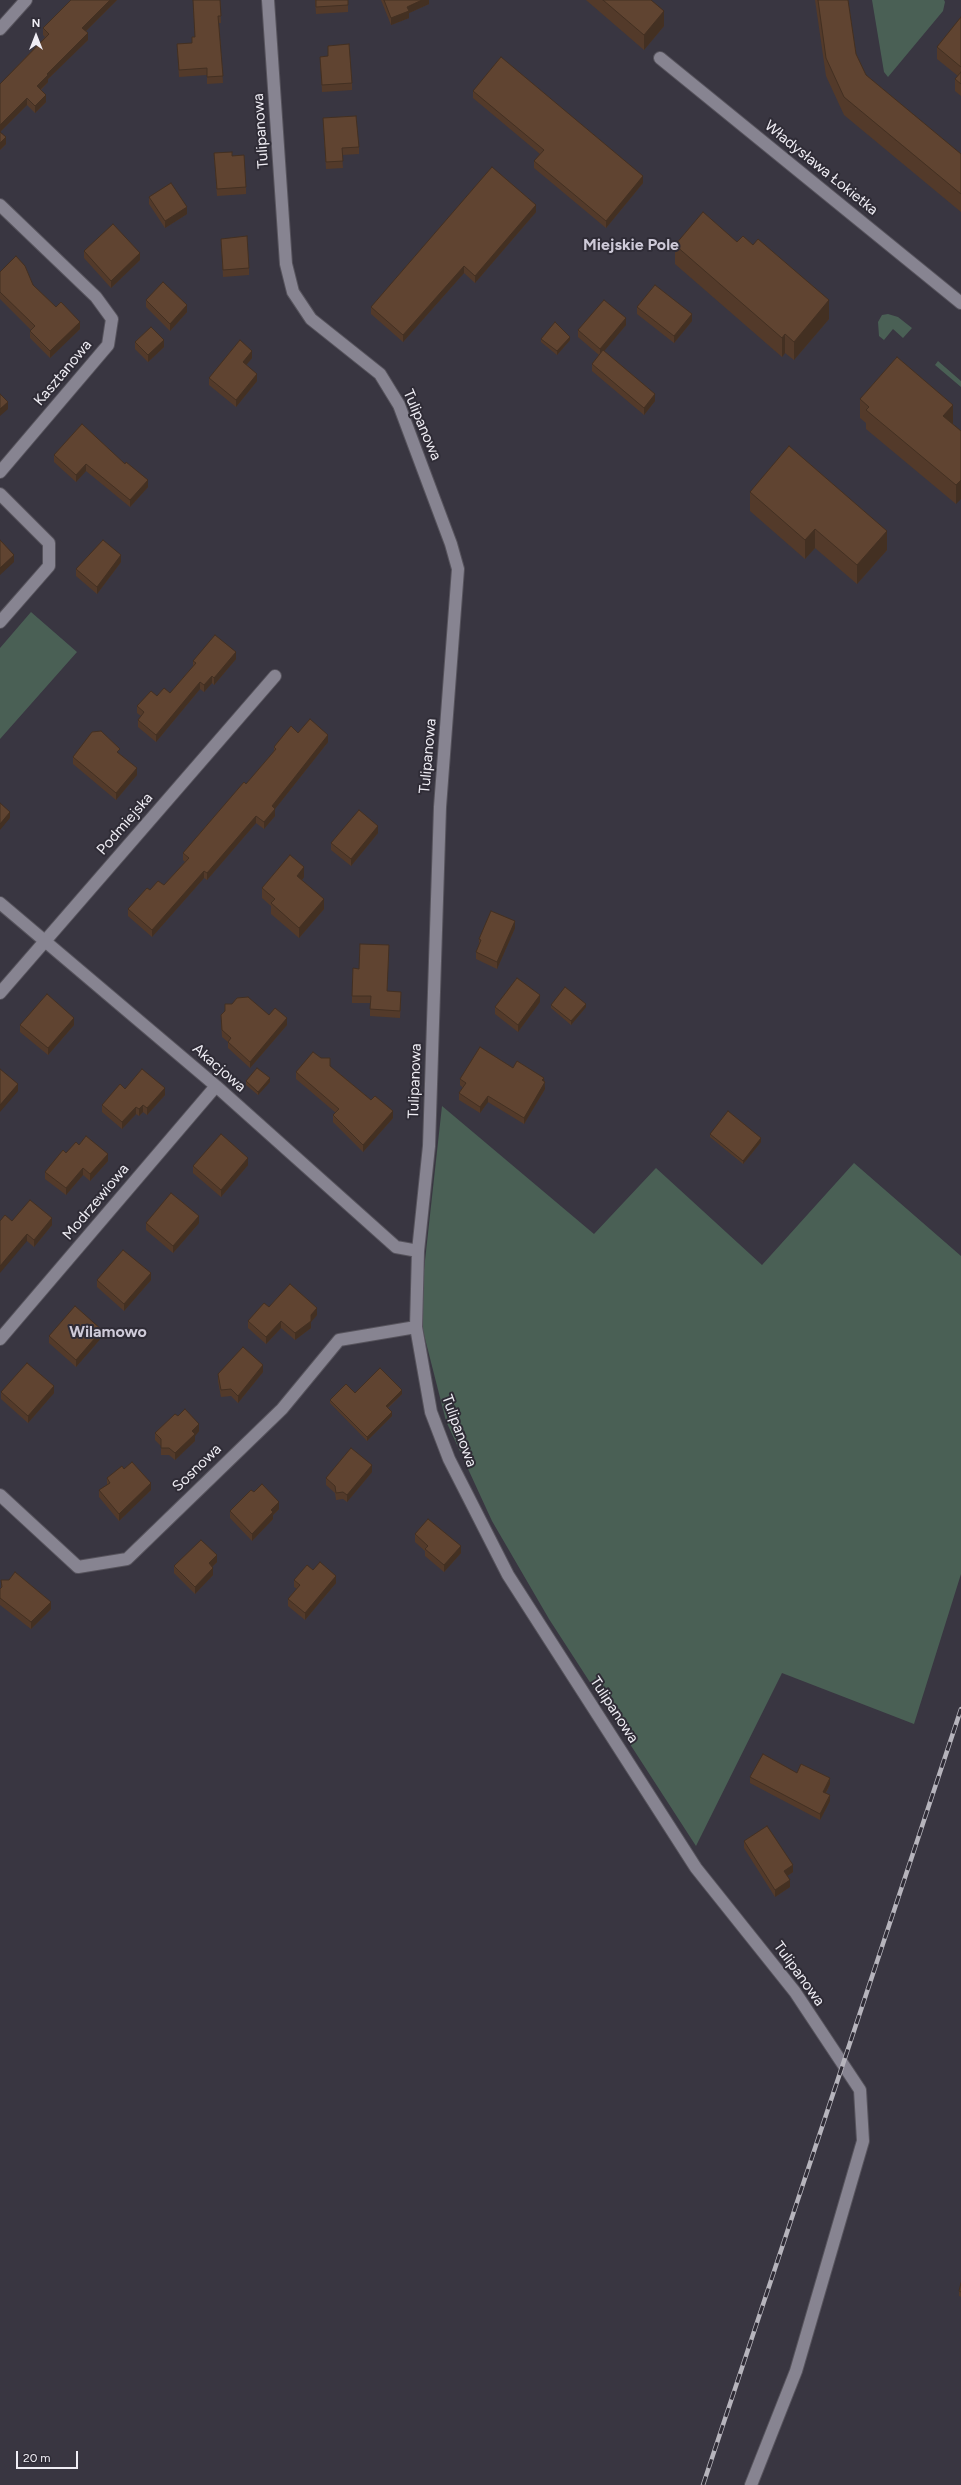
<!DOCTYPE html>
<meta charset="utf-8">
<style>
body{margin:0}
#map{position:relative;width:961px;height:2485px;overflow:hidden;background:#393641;font-family:Figtree,sans-serif}
canvas{display:block}
.north{position:absolute;left:16px;top:16px;width:40px;height:40px;-webkit-text-stroke:3px #2f2c36;paint-order:stroke;rotate:0deg;font-size:11px;font-weight:700;line-height:16px;text-align:center;color:#efedf4}
.north::after{content:'';display:block;margin:auto;width:14px;height:18px;background:#efedf4;clip-path:polygon(50% 0,100% 100%,50% 72%,0 100%)}
.scale{position:absolute;left:16px;top:2451px;width:62px;height:18px;box-sizing:border-box;border:2px solid #efedf4;border-top:0;padding-left:5px;font-size:12px;line-height:14px;white-space:nowrap;color:#efedf4;-webkit-text-stroke:3px #2f2c36;paint-order:stroke}
</style>
<div id="map">
<canvas width="961" height="2485"></canvas>
<div class="north">N</div>
<div class="scale">20 m</div>
</div>
<script>
const c = document.querySelector('canvas').getContext('2d');
c.lineJoin = 'round';
function fill(path, color) { c.fillStyle = color; c.fill(path, 'evenodd'); }
const poly = rows => new Path2D(rows.map(r => 'M' + r).join(''));
function strokePath(path, color, width, dash) { c.strokeStyle = color; c.lineWidth = width; c.lineCap = dash ? 'butt' : 'round'; c.setLineDash(dash || []); c.stroke(path); }
function drawText(font, color, halo, rows, align = 'center') {
  c.font = font + ' Figtree,sans-serif'; c.lineWidth = 4; c.setLineDash([]); c.textBaseline = 'middle'; c.strokeStyle = halo; c.fillStyle = color; for (const [text, x, y, turn = 0] of rows) {
    c.save(); c.translate(x, y); c.rotate((+turn || 0) * Math.PI / 180); c.textAlign = isNaN(turn) ? turn : align; if (halo) c.strokeText(text, 0, 0); c.fillText(text, 0, 0); c.restore();
  }
}
const green = poly([
 [872,0,944,0,945,2,943,11,888,77,884,72],
 [888,314,898,317,912,328,903,338,893,329,884,340,879,336,878,322,882,315],
 [938,361,961,381,961,387,935,365],
 [31,612,77,652,0,739,0,648],
 [442,1106,594,1234,656,1168,762,1265,854,1163,961,1256,961,1574,914,1724,782,1673,696,1846,549,1619,492,1521,446,1421,419,1315]
]);
const minor = poly([
 [268,0,286,264,293,292,311,319,380,374,399,405,451,544,458,569,440,807,429,1146,418,1251,416,1327,431,1412,449,1459,508,1575,696,1868,795,1992,860,2090,863,2141,796,2371,751,2485],
 [0,29,26,0],
 [660,58,961,303],
 [0,205,96,297,112,319,108,345,0,472],
 [0,494,49,543,49,566,0,622],
 [0,903,216,1086,396,1247,418,1251],
 [0,993,275,676],
 [0,1339,216,1086],
 [0,1495,78,1567,127,1559,282,1409,339,1340,416,1327]
]);
const rail = poly([
 [703,2485,961,1709]
]);
const wall = poly([
 [117,0,86,31,88,40,48,79,48,82,41,90,46,102,35,113,27,105,0,132,6,144,0,150,0,84,45,37,43,35,43,28],
 [220,0,221,23,219,23,223,83,207,84,207,75,179,77,177,44,192,43,192,37,195,37],
 [315,0,348,0,348,12,316,14],
 [381,0,429,0,429,4,409,13,409,18,391,25],
 [586,0,651,0,664,26,644,50],
 [815,0,848,0,856,54,866,75,961,154,961,212,844,115,826,76],
 [961,17,961,96,955,91,955,79,958,76,937,59,937,47],
 [328,46,352,83,352,90,322,92,320,57,328,56],
 [473,91,643,183,606,228,534,168,534,161,540,154,473,98],
 [323,118,359,147,359,154,342,155,343,168,326,169],
 [214,153,246,187,246,194,217,196],
 [149,197,187,214,165,228,149,204],
 [536,212,475,283,464,273,403,342,371,314,371,307],
 [221,239,249,268,249,275,223,277],
 [737,242,829,319,794,360,785,353,782,357,675,264,675,245],
 [84,251,140,260,111,288,84,258],
 [0,272,33,285,80,329,50,358,30,338,30,331,31,330,0,299],
 [146,300,187,312,170,331,146,307],
 [637,307,692,321,674,343,637,314],
 [626,325,604,351,655,401,644,415,592,371,592,364,599,355,578,337,578,330],
 [541,339,570,340,557,355,541,342],
 [135,342,164,347,148,362,135,349],
 [252,358,246,365,257,381,236,407,209,385,209,378],
 [860,399,953,424,961,431,956,504,866,429,866,423,860,418],
 [82,424,148,487,130,507,86,471,76,482,54,462,54,455],
 [750,492,887,550,857,584,815,548,805,559,750,511],
 [121,562,97,594,76,576,76,569],
 [236,659,214,685,212,683,204,692,200,689,156,742,138,727,138,720,141,716,137,713,137,706,157,696,170,693,193,666,193,661],
 [298,733,328,742,275,809,275,816,264,829,256,823,207,880,204,878,152,937,128,916,128,909,150,890,164,885,185,862,183,860,183,853,246,784,274,752,274,747],
 [120,754,137,775,116,800,73,764,73,757],
 [378,833,351,866,331,850,331,843],
 [304,877,302,880,324,909,299,938,271,914,271,906,262,898,262,888],
 [515,928,497,969,476,959,476,952,479,946,479,939],
 [389,952,387,991,401,999,400,1018,370,1016,370,1003,352,1003,352,996,359,969],
 [540,1002,518,1032,495,1014,495,1007],
 [225,1004,269,1015,287,1025,250,1068,228,1048,228,1042,222,1037,221,1022,225,1011],
 [551,1005,586,1007,571,1025,551,1008],
 [20,1025,74,1025,48,1055,20,1032],
 [330,1066,393,1118,363,1152,333,1122,333,1115,336,1113,296,1079,296,1072],
 [513,1068,544,1082,545,1089,524,1124,488,1102,480,1113,459,1100,459,1093,463,1088,460,1085,460,1079],
 [246,1081,270,1082,258,1095,246,1085],
 [125,1089,165,1095,147,1115,143,1112,139,1116,136,1114,122,1129,102,1112,102,1105],
 [710,1134,761,1142,743,1164,710,1137],
 [79,1145,108,1161,90,1181,83,1175,66,1195,45,1179,45,1172,66,1153],
 [248,1165,221,1197,193,1173,193,1166],
 [12,1221,52,1225,34,1247,27,1241],
 [146,1223,199,1223,173,1253,146,1230],
 [97,1280,151,1280,124,1311,97,1287],
 [269,1307,317,1315,311,1322,311,1328,295,1340,281,1328,266,1344,248,1328,248,1321],
 [49,1336,102,1337,76,1367,49,1343],
 [263,1372,238,1403,231,1396,221,1397,218,1381,218,1374],
 [1,1392,54,1393,28,1423,1,1399],
 [355,1393,402,1394,388,1408,392,1416,367,1441,330,1403,330,1400],
 [178,1416,199,1431,195,1436,195,1441,175,1460,169,1455,161,1455,161,1446,155,1440,155,1433],
 [124,1469,151,1490,119,1521,99,1497,99,1490,107,1485,107,1478],
 [372,1472,347,1502,343,1499,336,1500,335,1493,326,1485,326,1478],
 [254,1492,279,1509,273,1515,273,1519,252,1541,230,1518,230,1511],
 [415,1534,461,1553,444,1572,425,1556,425,1551,415,1542],
 [217,1562,212,1567,213,1575,195,1594,174,1573,174,1566],
 [1,1580,51,1609,31,1629,0,1605,0,1589,1,1588],
 [294,1580,336,1583,305,1620,288,1606,288,1599,297,1589,294,1587],
 [797,1773,830,1784,826,1793,830,1801,820,1820,750,1783,750,1777],
 [744,1841,793,1872,787,1876,790,1887,775,1897,744,1848],
 [961,2283,961,2297,959,2296,959,2291]
]);
const shadedWall = poly([
 [110,0,117,0,82,35,82,28],
 [422,0,429,0,429,4,409,13,409,18,391,25,391,18,407,7],
 [664,11,664,26,644,50,644,35],
 [88,33,88,40,48,79,48,82,37,93,37,86,47,74],
 [46,95,46,102,35,113,35,106],
 [27,98,27,105,0,132,0,125],
 [6,137,6,144,0,150,0,143],
 [643,176,643,183,606,228,606,221],
 [536,205,536,212,475,283,475,276],
 [187,207,187,214,165,228,165,221],
 [140,253,140,260,111,288,111,281],
 [464,266,464,273,403,342,403,335],
 [829,300,829,319,794,360,794,342],
 [187,305,187,312,170,331,170,324],
 [692,314,692,321,674,343,674,336],
 [626,318,626,325,600,356,600,349],
 [80,322,80,329,50,358,50,351],
 [785,334,785,353,782,357,782,338],
 [570,337,570,340,557,355,557,351],
 [164,340,164,347,148,362,148,355],
 [252,351,252,358,243,369,243,362],
 [257,374,257,381,236,407,236,400],
 [655,394,655,401,644,415,644,408],
 [8,402,8,409,0,416,0,409],
 [953,405,953,424,943,435,943,416],
 [86,464,86,471,76,482,76,475],
 [148,480,148,487,130,507,130,500],
 [961,480,961,499,956,504,956,485],
 [815,529,815,548,805,559,805,540],
 [887,531,887,550,857,584,857,565],
 [14,555,14,562,0,575,0,568],
 [121,555,121,562,97,594,97,587],
 [236,652,236,659,214,685,214,678],
 [212,676,212,683,204,692,204,685],
 [200,682,200,689,156,742,156,735],
 [328,735,328,742,275,809,275,816,264,829,264,822,272,806],
 [137,768,137,775,116,800,116,793],
 [10,812,10,818,0,830,0,824],
 [256,816,256,823,207,880,207,873],
 [378,826,378,833,351,866,351,859],
 [304,867,304,877,297,887,297,876],
 [204,871,204,878,152,937,152,930],
 [324,899,324,909,299,938,299,928],
 [515,921,515,928,497,969,497,962],
 [540,995,540,1002,518,1032,518,1025],
 [586,1004,586,1007,571,1025,571,1021],
 [74,1018,74,1025,48,1055,48,1048],
 [287,1018,287,1025,250,1068,250,1062],
 [270,1078,270,1082,258,1095,258,1092],
 [544,1078,545,1089,524,1124,524,1118,542,1080],
 [18,1084,18,1091,0,1112,0,1105],
 [165,1088,165,1095,147,1115,147,1108],
 [488,1096,488,1102,480,1113,480,1107],
 [143,1105,143,1112,139,1116,139,1109],
 [136,1107,136,1114,122,1129,122,1122],
 [393,1111,393,1118,363,1152,363,1145],
 [761,1138,761,1142,743,1164,743,1161],
 [108,1154,108,1161,90,1181,90,1174],
 [248,1158,248,1165,221,1197,221,1190],
 [83,1168,83,1175,66,1195,66,1188],
 [199,1216,199,1223,173,1253,173,1246],
 [52,1218,52,1225,34,1247,34,1240],
 [27,1234,27,1241,0,1273,0,1266],
 [151,1273,151,1280,124,1311,124,1304],
 [317,1308,317,1315,311,1322,311,1328,295,1340,295,1333],
 [281,1321,281,1328,266,1344,266,1337],
 [102,1330,102,1337,76,1367,76,1360],
 [263,1365,263,1372,238,1403,238,1396],
 [54,1386,54,1393,28,1423,28,1416],
 [402,1390,402,1394,386,1409,386,1406],
 [392,1412,392,1416,367,1441,367,1437],
 [199,1424,199,1431,195,1436,195,1441,175,1460,175,1453,192,1431],
 [372,1465,372,1472,347,1502,347,1495],
 [151,1483,151,1490,119,1521,119,1514],
 [279,1502,279,1509,273,1515,273,1519,252,1541,252,1534,271,1510],
 [461,1546,461,1553,444,1572,444,1565],
 [217,1555,217,1562,209,1570,209,1563],
 [213,1568,213,1575,195,1594,195,1587],
 [336,1576,336,1583,305,1620,305,1613],
 [51,1602,51,1609,31,1629,31,1622],
 [830,1778,830,1784,823,1798,823,1792],
 [830,1795,830,1801,820,1820,820,1814],
 [793,1865,793,1872,784,1878,784,1871],
 [790,1880,790,1887,775,1897,775,1890]
]);
const building = poly([
 [71,0,110,0,82,28,88,33,47,74,48,75,37,86,46,95,35,106,27,98,0,125,0,84,49,34,43,28,71,0],
 [193,0,220,0,221,16,218,16,223,76,207,77,207,68,179,70,177,44,192,43,192,37,195,37,193,0],
 [316,0,348,0,348,5,316,7,316,0],
 [384,0,422,0,407,7,409,11,391,18,384,0],
 [603,0,651,0,664,11,644,35,603,0],
 [818,0,848,0,856,54,866,75,961,154,961,194,844,97,826,58,818,0],
 [961,17,961,67,937,47,961,17],
 [349,44,352,83,322,85,320,57,328,56,328,46,349,44],
 [501,57,643,176,606,221,534,161,544,150,473,91,501,57],
 [961,72,961,84,955,79,961,72],
 [356,116,359,147,342,148,343,161,326,162,323,118,356,116],
 [0,132,6,137,0,143,0,132],
 [232,152,232,156,244,155,246,187,217,189,214,153,232,152],
 [492,167,536,205,475,276,464,266,403,335,371,307,492,167],
 [171,183,187,207,165,221,149,197,171,183],
 [703,212,737,242,743,236,753,245,758,239,829,300,794,342,785,334,782,338,675,245,703,212],
 [113,224,140,253,111,281,84,251,113,224],
 [247,236,249,268,223,270,221,239,247,236],
 [16,256,25,266,33,285,56,307,61,302,80,322,50,351,30,331,35,326,0,292,0,272,16,256],
 [163,282,187,305,170,324,146,300,163,282],
 [655,285,692,314,674,336,637,307,655,285],
 [604,300,626,318,600,349,578,330,604,300],
 [555,322,570,337,557,351,541,339,555,322],
 [151,327,164,340,148,355,135,342,151,327],
 [240,340,252,351,243,362,257,374,236,400,209,378,240,340],
 [603,350,655,394,644,408,592,364,603,350],
 [897,357,953,405,943,416,961,431,961,480,956,485,866,410,869,407,860,399,897,357],
 [0,394,8,402,0,409,0,394],
 [82,424,125,464,126,462,148,480,130,500,86,464,76,475,54,455,82,424],
 [789,446,887,531,857,565,815,529,805,540,750,492,789,446],
 [0,540,14,555,0,568,0,540],
 [103,540,121,555,97,587,76,569,103,540],
 [215,635,236,652,214,678,212,676,204,685,200,682,156,735,138,720,144,712,137,706,151,691,157,696,164,688,170,693,196,663,193,661,215,635],
 [310,719,328,735,272,806,275,809,264,822,256,816,207,873,204,871,152,930,128,909,147,888,150,890,158,881,164,885,189,858,183,853,244,782,246,784,276,749,274,747,291,726,298,733,310,719],
 [101,731,120,749,117,752,137,768,116,793,73,757,92,732,101,731],
 [0,803,10,812,0,824,0,803],
 [359,810,378,826,351,859,331,843,359,810],
 [290,855,304,867,297,876,324,899,299,928,271,903,275,899,262,888,290,855],
 [491,911,515,921,497,962,476,952,481,940,479,939,491,911],
 [360,944,389,945,387,991,401,992,400,1011,370,1009,371,996,352,996,353,968,359,969,360,944],
 [517,978,540,995,518,1025,495,1007,517,978],
 [565,987,586,1004,571,1021,551,1005,565,987],
 [47,994,74,1018,48,1048,20,1025,47,994],
 [248,997,269,1015,275,1008,287,1018,250,1062,228,1042,231,1038,222,1030,221,1015,225,1011,225,1004,232,1004,237,998,248,997],
 [480,1047,513,1068,517,1061,544,1078,542,1080,545,1082,524,1118,488,1096,480,1107,459,1093,466,1083,460,1079,480,1047],
 [313,1052,321,1058,330,1058,330,1066,371,1100,375,1096,393,1111,363,1145,333,1115,339,1109,296,1072,313,1052],
 [257,1068,270,1078,258,1092,246,1081,257,1068],
 [0,1069,18,1084,0,1105,0,1069],
 [142,1069,165,1088,147,1108,143,1105,139,1109,136,1107,122,1122,102,1105,120,1084,125,1089,142,1069],
 [728,1111,761,1138,743,1161,710,1134,728,1111],
 [221,1134,248,1158,221,1190,193,1166,221,1134],
 [86,1136,108,1154,90,1174,83,1168,66,1188,45,1172,63,1150,66,1153,76,1142,79,1145,86,1136],
 [171,1193,199,1216,173,1246,146,1223,171,1193],
 [30,1200,52,1218,34,1240,27,1234,0,1266,0,1221,5,1215,12,1221,30,1200],
 [123,1250,151,1273,124,1304,97,1280,123,1250],
 [290,1284,317,1308,311,1315,311,1321,295,1333,281,1321,266,1337,248,1321,264,1303,269,1307,290,1284],
 [75,1306,102,1330,76,1360,49,1336,75,1306],
 [243,1347,263,1365,238,1396,231,1389,221,1390,218,1374,243,1347],
 [27,1363,54,1386,28,1416,1,1392,27,1363],
 [380,1368,402,1390,386,1406,392,1412,367,1437,330,1400,346,1384,355,1393,380,1368],
 [185,1409,199,1424,192,1431,195,1434,175,1453,169,1448,161,1448,161,1439,155,1433,175,1414,178,1416,185,1409],
 [351,1448,372,1465,347,1495,343,1492,336,1493,335,1486,326,1478,351,1448],
 [132,1462,151,1483,119,1514,99,1490,110,1483,107,1478,122,1466,124,1469,132,1462],
 [262,1484,279,1502,271,1510,273,1512,252,1534,230,1511,251,1490,254,1492,262,1484],
 [428,1519,461,1546,444,1565,425,1549,428,1546,415,1534,428,1519],
 [201,1540,217,1555,209,1563,213,1568,195,1587,174,1566,201,1540],
 [320,1562,336,1576,305,1613,288,1599,300,1585,294,1580,307,1565,313,1570,320,1562],
 [15,1572,51,1602,31,1622,0,1598,0,1589,2,1587,1,1580,9,1580,15,1572],
 [763,1754,797,1773,801,1764,830,1778,823,1792,830,1795,820,1814,750,1777,763,1754],
 [767,1826,793,1865,784,1871,790,1880,775,1890,744,1841,767,1826],
 [961,2283,961,2292,959,2291,961,2283]
]);
const streetNames = [
 ["Tulipanowa",261,131,-94],
 ["Władysława Łokietka",821,168,39],
 ["Kasztanowa",63,373,-50],
 ["Tulipanowa",422,425,67],
 ["Tulipanowa",428,756,-85],
 ["Podmiejska",125,824,-49],
 ["Akacjowa",219,1068,41],
 ["Tulipanowa",415,1081,-88],
 ["Modrzewiowa",96,1202,-50],
 ["Tulipanowa",459,1431,70],
 ["Sosnowa",197,1468,-44],
 ["Tulipanowa",614,1710,57],
 ["Tulipanowa",799,1974,54]
];
const neighbourhoodNames = [
 ["Miejskie Pole",631,245],
 ["Wilamowo",108,1332]
];
fill(green, '#4a6055');
strokePath(minor, '#56535c', 14);
strokePath(minor, '#878491', 12);
strokePath(rail, '#b6b4bc', 4.5);
strokePath(rail, '#2f2c36', 3, [9]);
fill(wall, '#533a2a');
fill(shadedWall, '#433022');
fill(building, '#604431');
strokePath(building, '#433022', 1);
drawText('15px', '#efedf4', '#2f2c36', streetNames);
drawText('bold 16px', '#cecad8', '#2f2c36', neighbourhoodNames);
</script>
